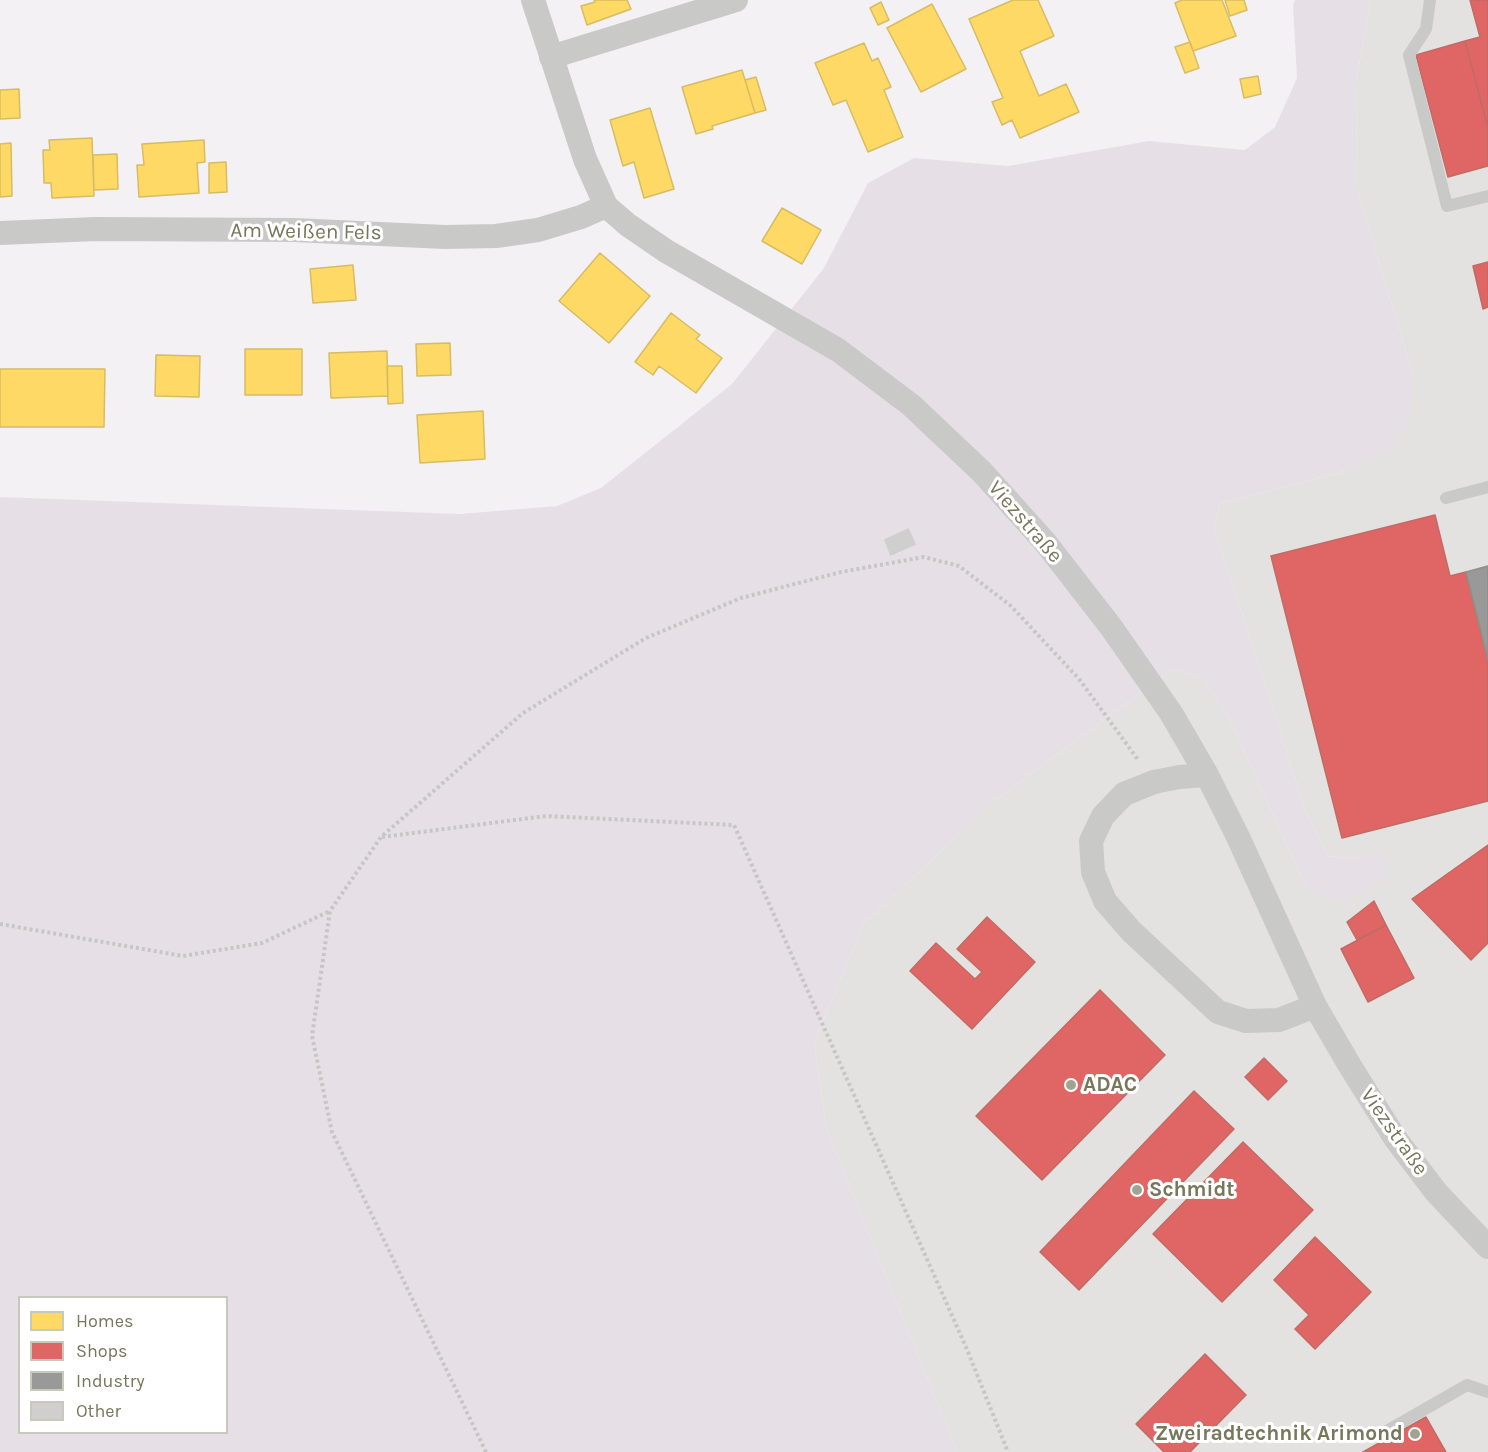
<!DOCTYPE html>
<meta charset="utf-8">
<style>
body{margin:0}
#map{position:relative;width:1488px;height:1452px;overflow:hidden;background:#f3f1f4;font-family:Karla,sans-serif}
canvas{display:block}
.legend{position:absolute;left:18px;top:1296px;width:210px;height:138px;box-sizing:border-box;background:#fff;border:2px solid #c8c9bd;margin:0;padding:8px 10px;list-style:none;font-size:18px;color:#76775b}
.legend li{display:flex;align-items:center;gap:12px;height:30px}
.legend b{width:30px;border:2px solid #c8c9bd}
</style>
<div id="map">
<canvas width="1488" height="1452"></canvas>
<ul class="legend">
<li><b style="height:16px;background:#ffd966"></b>Homes</li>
<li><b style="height:16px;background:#e06666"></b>Shops</li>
<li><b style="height:16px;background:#999"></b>Industry</li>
<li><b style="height:16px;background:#d0cfce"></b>Other</li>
</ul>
</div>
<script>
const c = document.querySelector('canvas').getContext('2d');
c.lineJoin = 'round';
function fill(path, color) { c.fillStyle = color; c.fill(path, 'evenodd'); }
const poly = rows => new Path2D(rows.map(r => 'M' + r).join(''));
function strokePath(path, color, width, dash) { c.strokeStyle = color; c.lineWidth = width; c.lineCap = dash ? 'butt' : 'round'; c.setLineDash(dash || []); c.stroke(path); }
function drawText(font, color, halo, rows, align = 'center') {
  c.font = font + ' Karla,sans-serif'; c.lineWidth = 6; c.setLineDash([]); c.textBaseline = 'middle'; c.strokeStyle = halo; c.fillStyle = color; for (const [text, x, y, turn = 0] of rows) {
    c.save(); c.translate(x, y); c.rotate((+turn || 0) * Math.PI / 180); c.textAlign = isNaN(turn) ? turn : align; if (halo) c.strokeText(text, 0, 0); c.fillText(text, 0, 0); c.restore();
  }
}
const built = poly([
 [1371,0,1488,0,1488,1452,957,1452,826,1127,814,1043,864,923,997,799,1173,669,1203,679,1229,718,1306,887,1383,854,1347,858,1328,856,1306,812,1214,527,1220,504,1348,470,1414,377,1357,190,1356,81]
]);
const green = poly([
 [1295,0,1371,0,1356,81,1357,190,1414,377,1409,421,1387,453,1348,470,1220,504,1214,527,1306,812,1328,856,1347,858,1383,853,1391,866,1378,883,1348,899,1329,899,1306,887,1229,718,1203,679,1173,669,997,799,864,923,814,1043,826,1127,957,1452,0,1452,0,497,460,514,557,506,601,488,732,384,824,268,868,183,914,158,1008,166,1149,141,1245,150,1275,127,1297,78,1293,5],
 [20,1298,226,1298,226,1432,20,1432]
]);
const homes = poly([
 [594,0,627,0,631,9,587,25,581,6,595,2,594,0],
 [1013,0,1038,0,1054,36,1020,51,1039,96,1066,84,1079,112,1020,138,1012,120,1002,125,992,102,1003,98,969,19,1013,0],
 [1182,0,1222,0,1236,36,1193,51,1175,3,1182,0],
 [1225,0,1244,0,1247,10,1230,16,1225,0],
 [881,2,889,20,878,25,870,8,881,2],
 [932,4,966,69,921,92,887,28,932,4],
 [1190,42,1199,68,1185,73,1175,47,1190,42],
 [864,43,872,61,878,58,891,87,884,90,903,137,868,152,846,100,833,105,815,63,864,43],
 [742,70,755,113,712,126,713,129,696,134,682,87,742,70],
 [1258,76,1261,94,1244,98,1240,79,1258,76],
 [756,77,766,110,755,113,745,80,756,77],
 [19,89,20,118,0,119,0,90,19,89],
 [650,108,674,189,644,198,634,162,623,166,610,120,650,108],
 [92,138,94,196,52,198,51,183,44,183,43,150,50,150,49,140,92,138],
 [204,140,205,162,197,163,199,193,139,197,137,165,144,165,142,144,204,140],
 [11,143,12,196,0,197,0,144,11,143],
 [117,154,118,189,94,190,93,155,117,154],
 [226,162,227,192,209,193,209,163,226,162],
 [782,208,821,230,802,264,762,241,782,208],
 [600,253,650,296,609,343,559,301,600,253],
 [353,265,356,300,313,303,310,269,353,265],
 [671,313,700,335,696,339,722,358,696,393,659,366,653,375,635,362,671,313],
 [450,343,451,375,417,376,416,344,450,343],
 [245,349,302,349,302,395,245,395,245,349],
 [387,351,388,396,331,398,329,353,387,351],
 [156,355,200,356,199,397,155,396,156,355],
 [387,366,402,366,403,403,388,404,387,366],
 [0,369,105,369,104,427,0,427,0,369],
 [483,411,485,459,420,463,417,415,483,411]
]);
const shops = poly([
 [1470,0,1488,0,1488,128,1465,41,1480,37,1470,0],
 [1465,41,1488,128,1488,166,1448,177,1416,55,1465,41],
 [1488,262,1488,307,1483,309,1473,266,1488,262],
 [1435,515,1450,576,1466,572,1488,660,1488,801,1342,838,1271,556,1435,515],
 [1488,845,1488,943,1471,960,1412,899,1488,845],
 [1374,901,1386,925,1357,940,1347,922,1374,901],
 [987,917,1035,962,972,1029,910,971,936,943,975,979,982,972,957,949,987,917],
 [1386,925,1414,978,1368,1002,1341,949,1386,925],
 [1100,990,1165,1055,1042,1180,976,1116,1100,990],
 [1264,1058,1287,1081,1268,1100,1245,1077,1264,1058],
 [1194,1091,1234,1129,1079,1290,1040,1252,1194,1091],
 [1243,1142,1313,1210,1222,1302,1153,1234,1243,1142],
 [1315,1237,1371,1292,1315,1349,1295,1329,1309,1315,1274,1280,1315,1237],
 [1205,1354,1246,1395,1190,1452,1164,1452,1136,1424,1205,1354],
 [1426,1417,1446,1452,1363,1452,1426,1417]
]);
const industry = poly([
 [1488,566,1488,660,1466,572,1488,566]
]);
const building = poly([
 [909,527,917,545,890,557,883,539,909,527]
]);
const path = poly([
 [382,837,546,816,734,825,966,1347,1008,1452],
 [0,924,183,956,262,943,330,911],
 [486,1452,332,1132,312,1036,330,911,381,837,523,713,646,638,741,598,841,572,924,557,959,566,1011,606,1079,679,1139,761]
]);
const lane = poly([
 [1430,0,1426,29,1409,55,1447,206,1488,196],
 [1446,498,1488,487],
 [1385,1432,1467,1385,1488,1392]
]);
const street = poly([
 [533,0,585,159,606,206,628,225,666,251,838,350,911,405,982,472,1045,542,1111,627,1171,713,1207,775,1238,837,1315,1006,1350,1066,1395,1138,1436,1192,1488,1247],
 [551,57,736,0],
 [0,233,96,229,294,230,445,237,496,236,538,230,581,217,606,206],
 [1207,775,1179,777,1154,782,1124,794,1103,816,1091,841,1093,872,1105,901,1131,931,1218,1012,1246,1021,1279,1020,1315,1006]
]);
const markers = [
 [1071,1085,6,"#a2a291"],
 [1137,1190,6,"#a2a291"],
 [1415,1434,6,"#a2a291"]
];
const streetNames = [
 ["Am Weißen Fels",306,232,1],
 ["Viezstraße",1025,522,49],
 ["Viezstraße",1394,1132,55]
];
const poiNames = [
 ["ADAC",1083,1085],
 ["Schmidt",1149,1190],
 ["Zweiradtechnik Arimond",1403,1434,"right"]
];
fill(built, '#e3e2e1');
fill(green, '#e6e0e6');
fill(homes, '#ffd966');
strokePath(homes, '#d6bc63', 1.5);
fill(shops, '#e06666');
strokePath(shops, '#c06b63', 1.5);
fill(industry, '#999');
strokePath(industry, '#8e8f86', 1.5);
fill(building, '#d0cfce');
strokePath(building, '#e2e1e3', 1.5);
strokePath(path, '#c7c6c4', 4, [3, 3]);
strokePath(lane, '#c9c9c8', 12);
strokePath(street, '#c9c9c8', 24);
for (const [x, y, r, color] of markers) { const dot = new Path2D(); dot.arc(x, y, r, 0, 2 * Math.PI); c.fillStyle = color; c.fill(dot); strokePath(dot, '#fff', 2); }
drawText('21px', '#76775b', '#fff', streetNames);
drawText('bold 21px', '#76775b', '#fff', poiNames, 'left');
</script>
